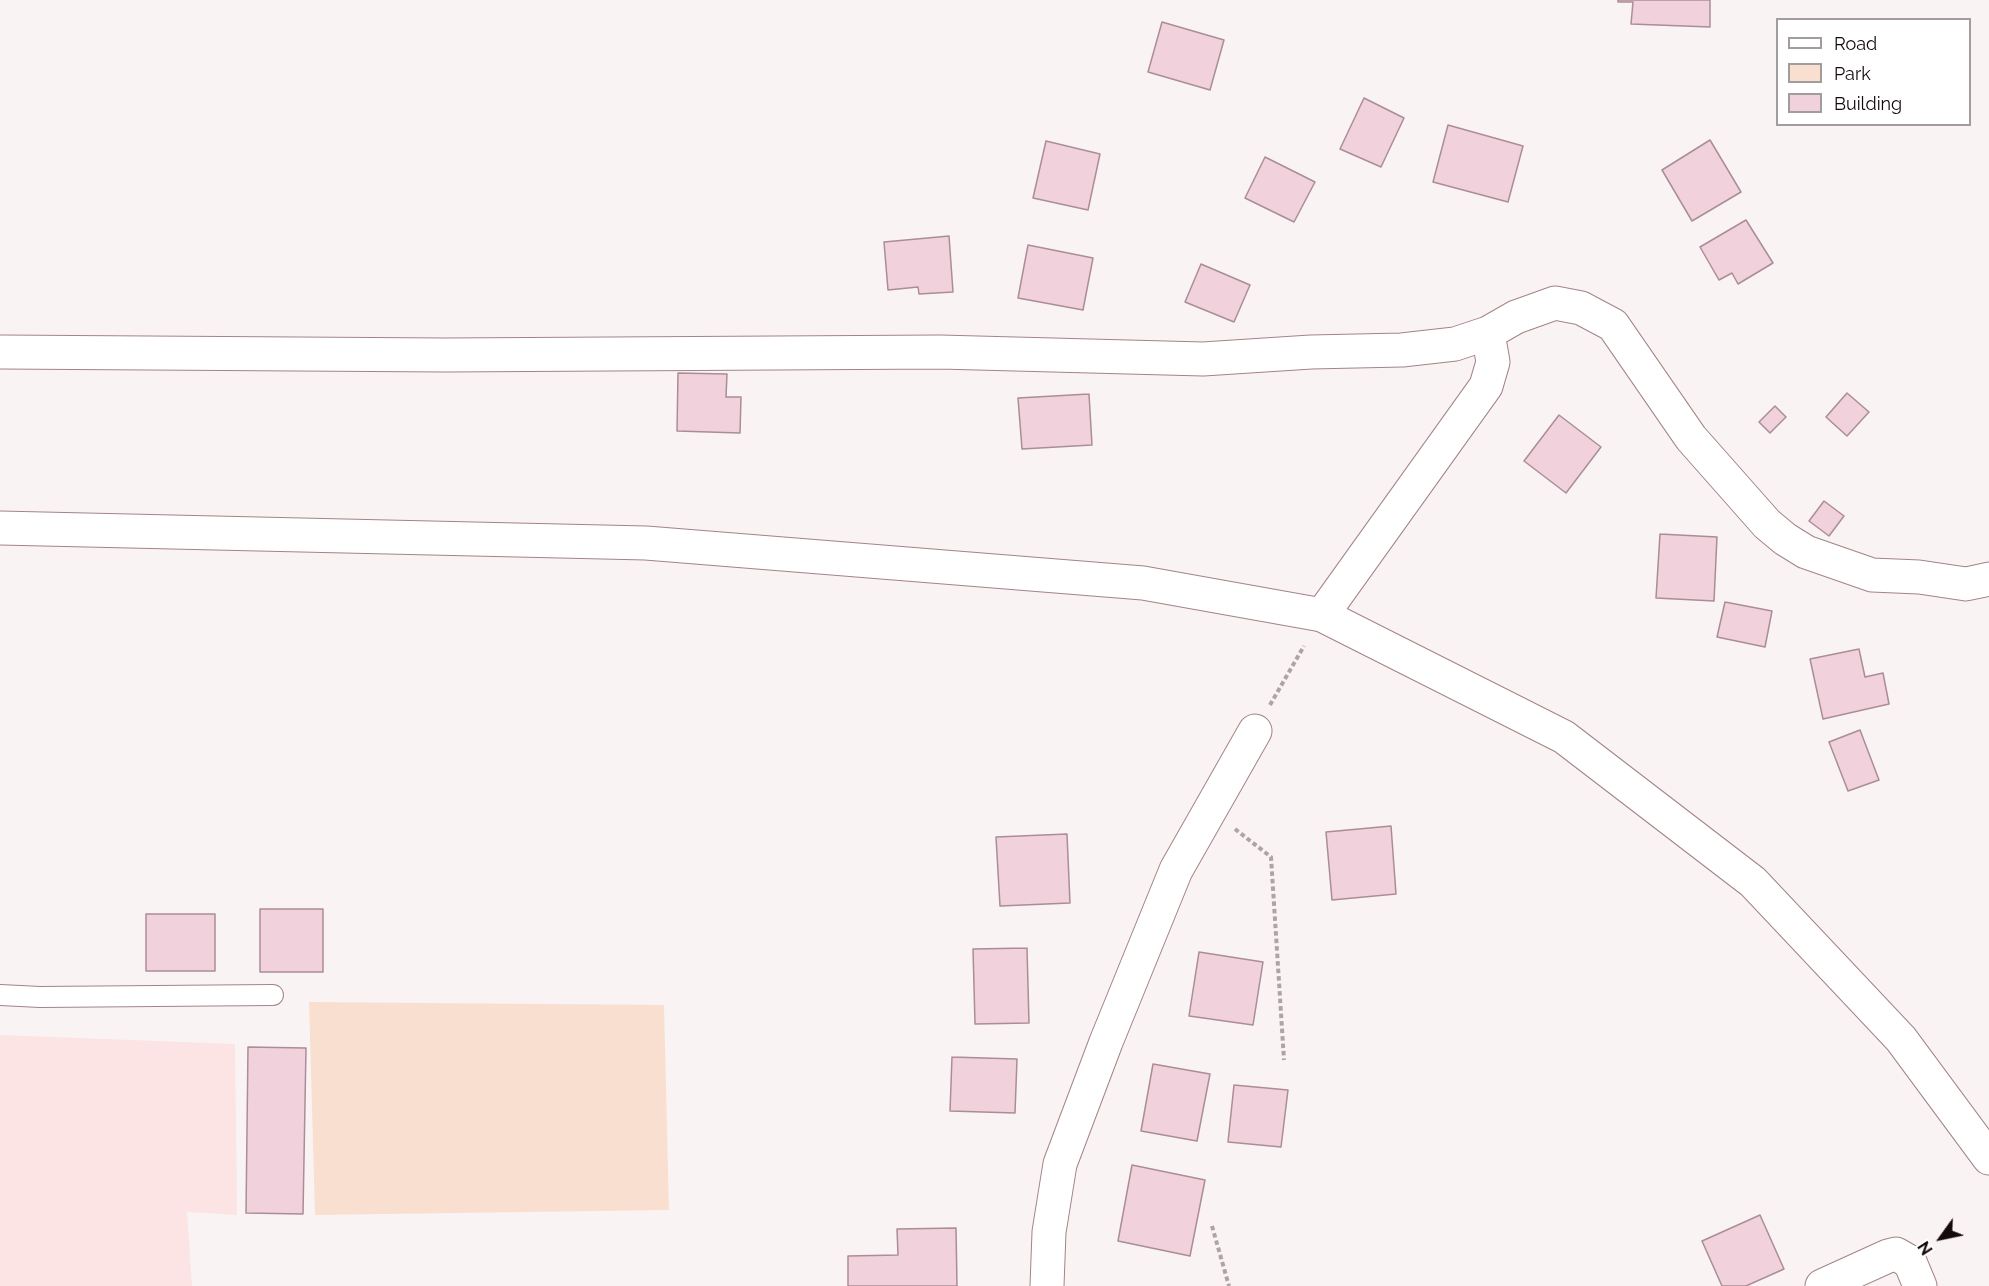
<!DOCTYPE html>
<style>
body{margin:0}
#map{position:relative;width:1989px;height:1286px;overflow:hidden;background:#faf3f4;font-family:Raleway,sans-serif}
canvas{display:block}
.legend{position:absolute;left:1776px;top:18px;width:195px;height:108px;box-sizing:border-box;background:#fff;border:2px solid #a19d9d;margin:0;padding:8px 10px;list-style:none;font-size:18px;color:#150a0b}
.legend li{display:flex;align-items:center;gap:12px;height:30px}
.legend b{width:30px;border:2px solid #a19d9d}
.north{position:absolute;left:1911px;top:1208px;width:60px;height:60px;-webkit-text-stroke:4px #fff;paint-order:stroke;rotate:237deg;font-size:16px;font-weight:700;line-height:24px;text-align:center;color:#150a0b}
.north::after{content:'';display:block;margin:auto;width:21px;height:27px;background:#150a0b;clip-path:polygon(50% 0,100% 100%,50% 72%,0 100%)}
</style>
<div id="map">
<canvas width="1989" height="1286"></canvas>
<ul class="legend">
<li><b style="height:8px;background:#fff"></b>Road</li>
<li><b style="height:16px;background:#f9dfd0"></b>Park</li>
<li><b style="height:16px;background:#f0d1dc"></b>Building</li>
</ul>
<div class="north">N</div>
</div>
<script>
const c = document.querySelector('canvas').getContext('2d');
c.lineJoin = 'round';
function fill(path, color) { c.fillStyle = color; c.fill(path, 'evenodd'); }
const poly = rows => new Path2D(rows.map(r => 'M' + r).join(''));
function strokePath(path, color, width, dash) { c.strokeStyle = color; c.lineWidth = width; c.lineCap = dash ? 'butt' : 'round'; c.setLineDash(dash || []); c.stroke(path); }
const built = poly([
 [0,1035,235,1044,237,1215,187,1212,192,1286,0,1286]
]);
const green = poly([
 [309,1002,664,1005,669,1210,315,1215]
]);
const building = poly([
 [1618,0,1710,0,1710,27,1631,24,1633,2,1618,2,1618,0],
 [1162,22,1224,40,1210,90,1148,72,1162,22],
 [1364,98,1404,118,1381,167,1340,149,1364,98],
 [1448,125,1523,146,1508,202,1433,182,1448,125],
 [1710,140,1741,192,1692,221,1662,170,1710,140],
 [1046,141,1100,154,1088,210,1033,198,1046,141],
 [1265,157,1315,182,1294,222,1245,198,1265,157],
 [1746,220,1773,263,1738,284,1732,273,1719,280,1700,247,1746,220],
 [949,236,953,292,919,294,918,287,888,290,884,242,949,236],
 [1028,245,1093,258,1083,310,1018,298,1028,245],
 [1201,264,1250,285,1234,322,1185,302,1201,264],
 [678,373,727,374,726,397,741,397,740,433,677,431,678,373],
 [1847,393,1869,412,1847,436,1826,417,1847,393],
 [1089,394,1092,445,1022,449,1018,398,1089,394],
 [1775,406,1786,417,1770,433,1759,422,1775,406],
 [1559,415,1601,447,1566,493,1524,461,1559,415],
 [1824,501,1844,516,1829,536,1809,521,1824,501],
 [1660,534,1717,537,1714,601,1656,598,1660,534],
 [1725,602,1772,611,1765,647,1717,637,1725,602],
 [1859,649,1865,677,1883,673,1889,704,1823,719,1810,659,1859,649],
 [1860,730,1879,780,1848,791,1829,742,1860,730],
 [1391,826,1396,894,1332,900,1326,832,1391,826],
 [1067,834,1070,903,1000,906,996,837,1067,834],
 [260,909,323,909,323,972,260,972,260,909],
 [146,914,215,914,215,971,146,971,146,914],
 [1027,948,1029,1023,975,1024,973,949,1027,948],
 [1199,952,1263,962,1253,1025,1189,1016,1199,952],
 [248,1047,306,1048,303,1214,246,1213,248,1047],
 [952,1057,1017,1059,1015,1113,950,1111,952,1057],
 [1153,1064,1210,1074,1197,1141,1141,1131,1153,1064],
 [1234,1085,1288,1090,1281,1147,1228,1142,1234,1085],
 [1132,1165,1205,1180,1190,1256,1118,1241,1132,1165],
 [1760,1215,1784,1269,1746,1286,1722,1286,1702,1241,1760,1215],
 [956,1228,957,1286,848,1286,848,1256,898,1255,897,1229,956,1228]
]);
const path = poly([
 [1270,705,1304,646],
 [1235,829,1271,857,1284,1060],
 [1212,1226,1229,1286]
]);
const lane = poly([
 [0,995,40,997,273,995]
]);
const street = poly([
 [0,352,446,355,940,352,1203,359,1311,352,1402,350,1455,344,1488,333,1516,317,1555,303,1581,308,1613,325,1691,438,1767,524,1785,539,1806,552,1872,575,1919,577,1966,584,1989,579],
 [1322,615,1486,386,1493,362,1488,333],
 [1047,1286,1049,1232,1060,1164,1106,1042,1176,870,1255,731],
 [1822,1286,1888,1256,1896,1254,1910,1262,1920,1286]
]);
const secondary = poly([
 [0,528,646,543,1143,583,1322,615,1564,737,1753,882,1901,1039,1989,1158]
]);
fill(built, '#fce3e4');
fill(green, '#f9dfd0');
fill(building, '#f0d1dc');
strokePath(building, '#aa8d97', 1.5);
strokePath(lane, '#a28486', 22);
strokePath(street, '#a28486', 35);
strokePath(secondary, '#a28486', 35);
strokePath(path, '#aca4a5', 4, [4.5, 3]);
strokePath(lane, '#fff', 20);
strokePath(street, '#fff', 33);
strokePath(secondary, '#fff', 33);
</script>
